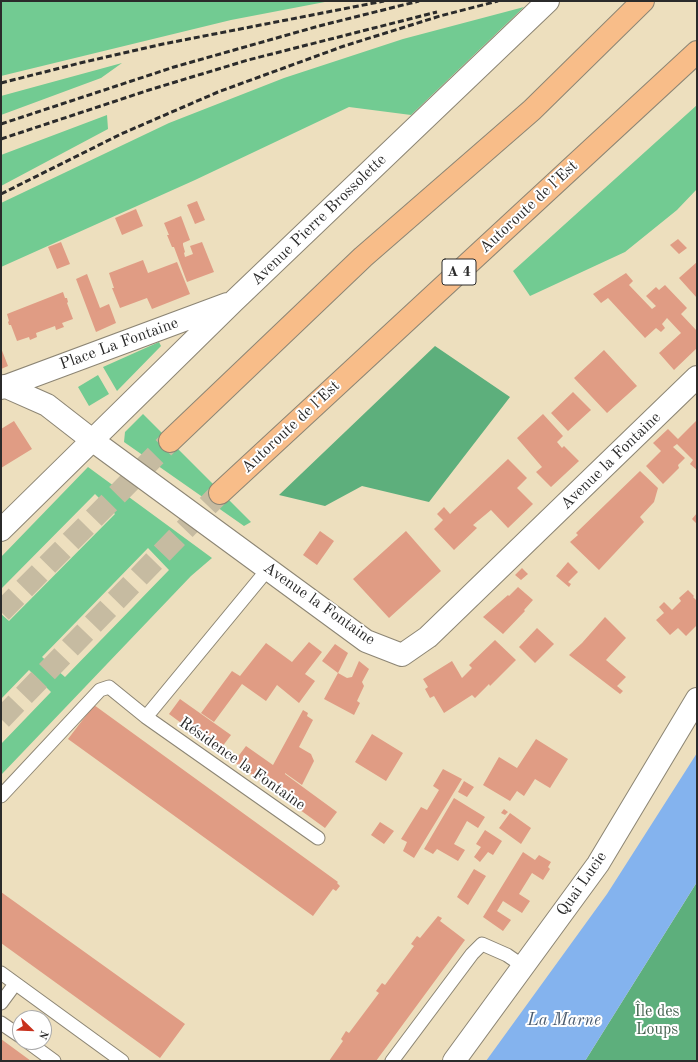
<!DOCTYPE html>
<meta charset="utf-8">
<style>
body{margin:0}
#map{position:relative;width:698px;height:1062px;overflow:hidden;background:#eddfbe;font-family:"Old Standard TT",serif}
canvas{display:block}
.frame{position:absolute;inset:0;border:2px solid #2b2b2b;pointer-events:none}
.north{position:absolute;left:12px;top:1010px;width:40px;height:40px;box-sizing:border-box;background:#fff;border:1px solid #aaa;border-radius:50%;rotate:113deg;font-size:11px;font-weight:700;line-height:16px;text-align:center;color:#2b2b2b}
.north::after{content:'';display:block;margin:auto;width:14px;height:18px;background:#c8321e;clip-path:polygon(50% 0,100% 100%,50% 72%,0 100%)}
</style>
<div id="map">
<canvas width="698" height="1062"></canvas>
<div class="frame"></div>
<div class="north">N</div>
</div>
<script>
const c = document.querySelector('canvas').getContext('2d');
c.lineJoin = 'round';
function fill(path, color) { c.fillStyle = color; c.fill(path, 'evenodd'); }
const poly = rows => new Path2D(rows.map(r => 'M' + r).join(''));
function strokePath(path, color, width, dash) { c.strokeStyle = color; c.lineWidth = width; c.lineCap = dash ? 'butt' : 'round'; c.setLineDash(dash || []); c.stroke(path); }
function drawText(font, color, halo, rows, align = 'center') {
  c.font = font + ' "Old Standard TT",serif'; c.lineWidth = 4; c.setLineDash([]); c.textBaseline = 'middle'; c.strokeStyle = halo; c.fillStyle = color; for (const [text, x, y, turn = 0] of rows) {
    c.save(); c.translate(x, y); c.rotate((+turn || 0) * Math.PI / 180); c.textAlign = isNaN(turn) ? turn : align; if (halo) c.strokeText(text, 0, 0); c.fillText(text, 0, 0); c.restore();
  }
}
const green = poly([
 [1,1,330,1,231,20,1,76],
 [524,7,411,115,349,107,195,180,1,267,1,203,169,123,284,78,403,39],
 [122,63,101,78,1,115,1,96],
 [697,105,697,189,677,210,625,252,530,296,513,271],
 [107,115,108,129,1,186,1,155],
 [159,342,161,346,117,391,103,367],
 [98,375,109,394,89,406,78,387],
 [143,414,251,522,244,526,124,442,125,432],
 [88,467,212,558,191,576,1,775,1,744,51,692,29,670,1,699,1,614,9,621,115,514,95,494,1,589,1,557],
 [148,548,169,570,65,677,42,657]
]);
const forest = poly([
 [435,346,510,397,429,502,362,486,325,506,279,495],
 [697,882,697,1061,585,1061]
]);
const water = poly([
 [697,753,697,882,585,1061,486,1061,607,894]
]);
const building = poly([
 [197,201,205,220,195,224,187,205],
 [136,209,143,226,122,235,115,218],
 [181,216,190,240,183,243,183,245,185,252,184,253,185,257,193,254,190,246,202,242,214,272,187,282,174,247,172,247,167,235,169,235,164,223],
 [678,239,687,248,679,254,670,245],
 [61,242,70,264,57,269,48,247],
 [143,260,148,273,177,262,190,294,152,309,147,298,120,308,112,288,114,288,109,273],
 [697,262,697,298,679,278],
 [626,273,633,281,629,285,652,309,656,306,646,296,656,287,659,290,665,285,687,308,681,314,697,331,697,348,674,370,659,353,681,333,667,318,662,324,665,328,661,332,656,328,645,338,608,298,601,303,593,294],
 [87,274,100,308,109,304,116,323,96,332,76,279],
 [63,292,65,298,67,298,68,302,67,303,73,319,62,323,64,327,56,330,55,326,36,333,37,337,30,340,29,337,17,341,11,325,9,325,8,322,9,321,7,314],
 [1,348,8,366,1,369],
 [604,350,637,386,607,413,574,378],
 [573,392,591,410,568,431,551,413],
 [543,414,563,436,557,442,562,448,564,446,579,461,551,487,536,472,542,467,517,438],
 [697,420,697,470,690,464,693,460,677,444,673,447,685,458,678,465,679,468,663,484,646,466,661,451,653,443,668,429,678,439],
 [14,421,32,449,1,468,1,429],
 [508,459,527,478,517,488,533,504,508,528,491,510,473,525,477,528,454,550,434,529,443,520,437,514,444,507,450,514],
 [640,471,658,488,654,502,640,517,644,522,599,570,570,542,578,535,576,533],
 [697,513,697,524,692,519],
 [320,531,334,541,317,565,303,555],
 [406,531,441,571,389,618,353,579],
 [568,562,578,572,568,582,571,584,569,587,556,576],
 [522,568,528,574,521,580,515,575],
 [518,587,533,600,524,610,525,611,503,634,483,617,508,595,509,596],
 [688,590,694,596,693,597,697,601,697,625,686,636,678,628,670,635,656,620,664,613,659,607,664,602,672,610,681,601,679,598],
 [605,617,626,638,606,660,626,677,617,686,623,691,620,694,569,655,582,643],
 [537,628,554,644,535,663,519,647],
 [495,640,516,660,490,686,489,684,475,698,472,695,444,713,434,696,430,698,425,689,428,687,423,679,452,661,462,678,472,668,469,665],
 [309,642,322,652,305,674,315,681,299,703,277,685,266,701,242,684,214,722,201,713,232,671,240,676,266,643,292,662],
 [335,644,348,653,338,673,322,661],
 [359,661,369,669,362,682,364,686,357,701,360,703,354,715,324,699,338,673,347,678,352,677],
 [180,699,231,735,219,751,169,714],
 [94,705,338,882,337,883,340,886,336,891,333,889,313,916,68,739],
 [303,710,308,713,307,716,313,720,299,747,311,754,314,761,302,785,285,773,285,774,337,812,325,828,234,762,246,746,273,765],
 [372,734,403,753,386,781,355,762],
 [536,739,568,759,550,788,535,779,524,796,517,791,510,801,483,785,499,757,517,768],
 [443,769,462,779,414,858,403,851,407,842,401,839,421,807,427,810,439,790,433,786],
 [464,781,474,787,467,797,458,792],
 [454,798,485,817,478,828,467,821,454,844,465,850,458,861,437,849,433,854,424,849],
 [504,809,508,812,505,815,501,813],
 [510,813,531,828,521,844,499,828],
 [380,822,394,831,384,844,371,835],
 [485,830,502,841,493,855,488,852,480,862,474,857,481,847,476,844],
 [523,852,535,860,539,855,551,862,548,867,550,869,543,880,532,873,519,894,530,901,522,913,503,901,497,911,511,920,503,931,483,917],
 [474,869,486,876,468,905,457,897],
 [1,892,185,1024,160,1058,1,943],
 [438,916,442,918,440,921,465,940,376,1061,329,1061,343,1041,341,1039,346,1031,349,1033,379,993,376,991,382,983,385,985,414,946,411,944,417,936,420,938],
 [1,1039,31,1061,1,1061]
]);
const highwayTunnel = poly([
 [1,612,170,441],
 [1,719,220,493]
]);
const lane = poly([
 [146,717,318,838],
 [1,796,100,690,109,687,146,717,268,569],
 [1,973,122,1061],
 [1,1003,15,984],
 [1,1023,20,1036],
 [28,1042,54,1061],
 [392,1061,472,954,482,944,507,955,523,966]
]);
const street = poly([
 [4,386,47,405,92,440,366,641,402,655,428,637,697,377],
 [1,388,227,304],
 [1,530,234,301,548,1],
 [454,1061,598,864,697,699]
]);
const highway = poly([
 [170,441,363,257,532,110,643,1],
 [220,493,697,52]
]);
const rail = poly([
 [1,83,80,63,163,44,384,1],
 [1,124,174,67,319,26,419,1],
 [1,139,149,90,248,60,437,12],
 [1,194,121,134,218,92,344,46,440,16,498,1]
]);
const shields = [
 [459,272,34]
];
const shieldNames = [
 ["A 4",459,272]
];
const streetNames = [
 ["Autoroute de l’Est",529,207,-43],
 ["Avenue Pierre Brossolette",319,220,-44],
 ["Place La Fontaine",119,344,-20],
 ["Autoroute de l’Est",291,427,-43],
 ["Avenue la Fontaine",611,461,-44],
 ["Avenue la Fontaine",319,604,35],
 ["Résidence la Fontaine",242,764,35],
 ["Quai Lucie",582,884,-55]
];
const parkNames = [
 ["Île des",657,1012],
 ["Loups",657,1030]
];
const waterNames = [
 ["La Marne",564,1021]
];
fill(green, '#72cb92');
fill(forest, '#5daf7c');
fill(water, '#84b3ee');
fill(building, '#e09c84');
strokePath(highwayTunnel, '#c6bba1', 22, [22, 11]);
strokePath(lane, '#8c8574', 15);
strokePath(street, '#8c8574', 24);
strokePath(highway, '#8c8574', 24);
strokePath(lane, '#fff', 13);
strokePath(street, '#fff', 22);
strokePath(highway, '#f8bd89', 22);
strokePath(rail, '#2b2b2b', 3, [6, 3]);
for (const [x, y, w] of shields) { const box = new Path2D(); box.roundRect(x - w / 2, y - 13, w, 26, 3); c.fillStyle = '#fff'; c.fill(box); strokePath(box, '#2b2b2b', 1); }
drawText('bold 15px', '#2b2b2b', null, shieldNames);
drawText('16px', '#2b2b2b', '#fff', streetNames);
drawText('16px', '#44634f', '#fff', parkNames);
drawText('italic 17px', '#4a5b6f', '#fff', waterNames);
</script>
